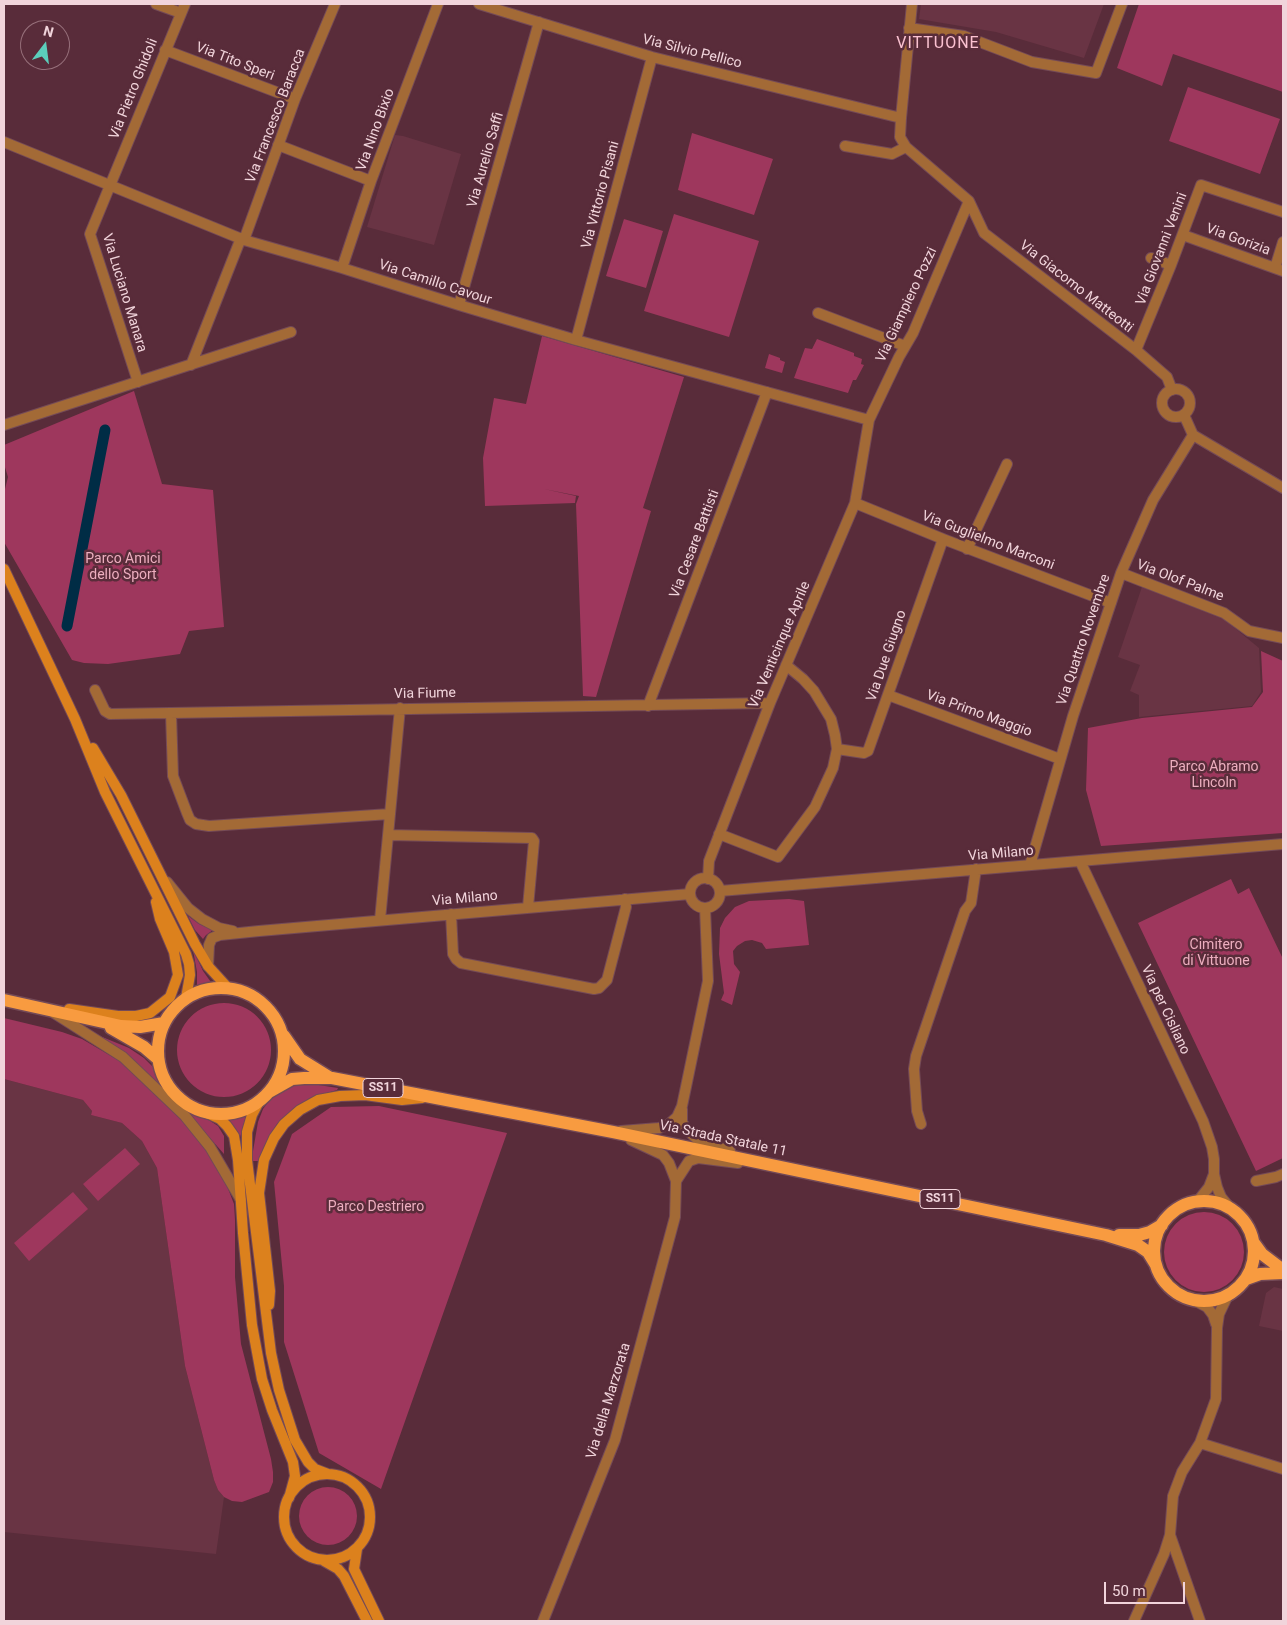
<!DOCTYPE html>
<style>
body{margin:0}
#map{position:relative;width:1287px;height:1625px;overflow:hidden;background:#592c3a;font-family:Roboto,sans-serif}
canvas{display:block}
.frame{position:absolute;inset:0;border:5px solid #f1d4db;pointer-events:none}
.north{position:absolute;left:20px;top:20px;width:50px;height:50px;box-sizing:border-box;background:#592c3a;border:1px solid #966f7a;border-radius:50%;rotate:15deg;font-size:14px;font-weight:700;line-height:20px;text-align:center;color:#f1d4db}
.north::after{content:'';display:block;margin:auto;width:18px;height:22px;background:#5bcebb;clip-path:polygon(50% 0,100% 100%,50% 72%,0 100%)}
.scale{position:absolute;left:1104px;top:1582px;width:81px;height:22px;box-sizing:border-box;border:2px solid #f1d4db;border-top:0;padding-left:6px;font-size:15px;line-height:18px;white-space:nowrap;color:#f1d4db;-webkit-text-stroke:4px #592c3a;paint-order:stroke}
</style>
<div id="map">
<canvas width="1287" height="1625"></canvas>
<div class="frame"></div>
<div class="north">N</div>
<div class="scale">50 m</div>
</div>
<script>
const c = document.querySelector('canvas').getContext('2d');
c.lineJoin = 'round';
function fill(path, color) { c.fillStyle = color; c.fill(path, 'evenodd'); }
const poly = rows => new Path2D(rows.map(r => 'M' + r).join(''));
function strokePath(path, color, width, dash) { c.strokeStyle = color; c.lineWidth = width; c.lineCap = dash ? 'butt' : 'round'; c.setLineDash(dash || []); c.stroke(path); }
function drawText(font, color, halo, rows, align = 'center') {
  c.font = font + ' Roboto,sans-serif'; c.lineWidth = 5; c.setLineDash([]); c.textBaseline = 'middle'; c.strokeStyle = halo; c.fillStyle = color; for (const [text, x, y, turn = 0] of rows) {
    c.save(); c.translate(x, y); c.rotate((+turn || 0) * Math.PI / 180); c.textAlign = isNaN(turn) ? turn : align; if (halo) c.strokeText(text, 0, 0); c.fillText(text, 0, 0); c.restore();
  }
}
const built = poly([
 [921,4,1104,4,1084,58,996,32,919,19],
 [395,135,403,136,461,154,434,245,367,227],
 [1143,584,1219,615,1259,648,1261,692,1252,706,1139,717,1139,695,1130,691,1140,665,1118,657],
 [4,1079,83,1100,92,1111,91,1115,122,1123,142,1141,157,1168,185,1366,214,1480,218,1490,224,1497,216,1554,4,1532],
 [1274,1287,1283,1289,1283,1331,1259,1326,1266,1293]
]);
const green = poly([
 [1139,4,1283,4,1283,92,1173,54,1162,86,1117,68],
 [1188,87,1280,119,1260,174,1169,141],
 [692,133,773,159,754,215,678,190],
 [674,214,759,241,729,337,644,311],
 [624,219,663,231,646,288,606,276],
 [542,336,684,377,643,508,651,511,596,697,583,696,576,504,579,496,544,489,576,496,575,503,485,506,483,458,494,398,526,404],
 [817,339,854,353,854,356,862,359,861,364,864,365,856,380,853,380,848,393,794,378,805,348,812,349],
 [769,354,780,358,780,360,785,362,782,373,765,368],
 [134,391,162,484,213,490,224,627,189,631,180,654,108,664,84,663,72,660,4,542,4,493,8,477,4,464,4,445],
 [1261,651,1283,661,1283,833,1101,846,1086,790,1088,728,1142,718,1252,707,1263,692],
 [1231,879,1238,894,1249,888,1283,959,1283,1158,1256,1171,1138,923],
 [789,899,804,901,809,945,766,949,762,943,752,940,745,941,737,946,733,951,734,964,740,972,732,1005,721,1000,724,993,719,954,720,928,725,918,735,907,749,901],
 [188,916,199,924,213,930,206,935,203,939,195,930],
 [193,950,203,971,213,985,197,989,197,972],
 '177 1050a47 47 0 1 1 94 0a47 47 0 1 1-94 0Z',
 [4,1018,62,1032,82,1039,123,1063,187,1125,203,1144,227,1186,234,1204,235,1220,235,1277,241,1344,271,1459,273,1472,273,1482,269,1492,242,1502,232,1501,224,1497,218,1490,214,1480,185,1366,157,1168,142,1141,122,1123,91,1115,92,1111,83,1100,4,1079],
 [95,1034,129,1048,144,1058,156,1070,176,1099,218,1126,224,1136,224,1154,188,1113],
 [312,1084,338,1088,337,1090,310,1098,293,1110,277,1124,267,1141,259,1161,253,1161,253,1151,258,1122,263,1109,270,1100,280,1091,296,1085],
 [379,1106,507,1133,381,1489,319,1453,284,1342,284,1286,274,1182,292,1134,331,1107],
 [247,1114,243,1126,240,1138,228,1118],
 [125,1148,140,1164,98,1201,83,1184],
 [73,1192,88,1209,29,1261,14,1243],
 '1164 1252a40 40 0 1 1 80 0a40 40 0 1 1-80 0Z',
 '299 1516a29 29 0 1 1 58 0a29 29 0 1 1-58 0Z'
]);
const canal = poly([
 [67,626,105,430]
]);
const street = poly([
 [156,4,181,13],
 [479,4,652,57,901,118],
 [912,4,901,118,900,137,906,147,969,201,984,233,1136,350,1167,377,1172,390],
 [909,28,964,36,1032,62,1096,73,1122,4],
 [165,50,295,99],
 [4,142,244,240,342,268,459,305,576,340,869,420],
 [278,145,371,181],
 [845,146,892,154,906,147],
 [1183,235,1283,271],
 [244,240,295,99,335,4],
 [1151,258,1171,265],
 [342,268,371,181,438,4],
 [1275,268,1283,242],
 [459,305,539,22],
 [818,313,905,346],
 [576,340,652,57],
 [1136,350,1171,265,1201,185,1283,212],
 [191,365,241,238],
 [138,382,90,234,185,4],
 '1162 403a14 14 0 1 1 28 0a14 14 0 1 1-28 0Z',
 [1184,415,1193,435,1283,488],
 [4,425,291,332],
 [855,503,943,539,1111,603],
 [967,549,1007,464],
 [1121,573,1224,613,1249,631,1283,638],
 [95,690,105,711,110,714,770,703],
 [888,695,1060,759],
 [648,706,767,392],
 [171,713,173,776,187,813,190,820,196,824,209,826,390,814],
 [837,749,864,753,868,751,943,539],
 [719,834,778,857,815,807,833,768,837,749,835,735,831,719,814,691,803,679,786,665],
 [388,835,532,838,534,841,528,907],
 [1080,861,1203,1121,1212,1147,1214,1159,1214,1174,1217,1187,1221,1197,1230,1208],
 [1030,865,1073,716,1121,573,1153,500,1193,435],
 '690 893a15 15 0 1 1 30 0a15 15 0 1 1-30 0Z',
 [708,879,709,861,770,703,855,503,869,420,899,357,913,333,969,201],
 [167,882,188,908,202,919,219,928,233,931],
 [720,891,1283,844],
 [451,914,453,954,456,959,461,963,594,989,599,988,607,980,626,907,625,899],
 [380,920,400,708],
 [208,966,209,945,212,938,220,935,259,931,690,894],
 [54,1013,123,1057,185,1116,210,1147,241,1200],
 [682,1109,682,1122,686,1129,696,1138,708,1144,730,1151],
 [921,1124,917,1111,914,1069,916,1056,965,911,971,903,976,869],
 [621,1131,659,1128,668,1125,677,1117,682,1106,708,981,705,908],
 [676,1181,689,1161,698,1158,738,1163],
 [1256,1181,1276,1177,1283,1174],
 [1197,1202,1209,1187,1214,1174],
 [1192,1299,1207,1307,1213,1315,1216,1324],
 [1200,1443,1283,1469],
 [543,1621,615,1440,675,1217,676,1181,669,1163,663,1155,631,1140],
 [1134,1621,1164,1554,1170,1535],
 [1200,1621,1170,1535,1173,1496,1182,1472,1200,1443,1216,1399,1217,1328,1219,1314,1228,1295]
]);
const secondary = poly([
 [4,569,75,719,105,792,186,954,189,964,190,975,186,998],
 [93,748,121,795,195,944,208,966,228,988],
 [69,1009,118,1016,136,1016,150,1013,170,997,178,975,174,952,160,919,156,902],
 [260,1100,252,1115,247,1132,247,1160,271,1353,279,1390,295,1440,308,1462,315,1469,328,1474],
 [198,1109,220,1119,227,1126,234,1136,238,1160,243,1233,252,1325,262,1379,272,1410,293,1462,295,1476,289,1498],
 [269,1305,270,1291,259,1193,264,1160,274,1138,284,1124,300,1110,318,1100,340,1096,365,1095,402,1100,422,1098],
 '284 1517a43 43 0 1 1 86 0a43 43 0 1 1-86 0Z',
 [357,1549,354,1569,379,1621],
 [324,1561,338,1569,344,1576,367,1621]
]);
const primary = poly([
 '158 1051a63 63 0 1 1 126 0a63 63 0 1 1-126 0Z',
 [4,1000,121,1026,140,1027,164,1023],
 [111,1028,144,1047,158,1059],
 [284,1036,300,1059,329,1077],
 [269,1092,292,1079,304,1078,332,1078,613,1132,1106,1235,1138,1245,1148,1252,1156,1265],
 '1154 1251a50 50 0 1 1 100 0a50 50 0 1 1-100 0Z',
 [1119,1235,1139,1235,1150,1232,1162,1225],
 [1254,1243,1262,1254,1283,1270],
 [1246,1279,1260,1274,1283,1273]
]);
const shields = [
 [383,1088,40],
 [940,1199,40]
];
const shieldNames = [
 ["SS11",383,1088],
 ["SS11",940,1199]
];
const streetNames = [
 ["Via Silvio Pellico",692,52,14],
 ["Via Tito Speri",235,62,21],
 ["Via Pietro Ghidoli",134,89,-68],
 ["Via Francesco Baracca",276,116,-69],
 ["Via Nino Bixio",376,130,-70],
 ["Via Aurelio Saffi",486,160,-74],
 ["Via Vittorio Pisani",601,195,-75],
 ["Via Gorizia",1238,240,20],
 ["Via Giovanni Venini",1162,249,-69],
 ["Via Camillo Cavour",435,283,18],
 ["Via Giacomo Matteotti",1076,287,38],
 ["Via Luciano Manara",124,293,73],
 ["Via Giampiero Pozzi",907,305,-65],
 ["Via Guglielmo Marconi",988,541,21],
 ["Via Cesare Battisti",695,544,-69],
 ["Via Olof Palme",1180,581,21],
 ["Via Quattro Novembre",1084,640,-71],
 ["Via Venticinque Aprile",780,645,-67],
 ["Via Due Giugno",887,656,-71],
 ["Via Fiume",425,694,-1],
 ["Via Primo Maggio",979,714,20],
 ["Via Milano",1001,854,-5],
 ["Via Milano",465,899,-5],
 ["Via per Cisliano",1165,1010,65],
 ["Via Strada Statale 11",723,1139,12],
 ["Via della Marzorata",609,1401,-73]
];
const parkNames = [
 ["Parco Amici",123,559],
 ["dello Sport",123,575],
 ["Parco Abramo",1214,767],
 ["Lincoln",1214,783],
 ["Cimitero",1216,945],
 ["di Vittuone",1216,961],
 ["Parco Destriero",376,1207]
];
const quarterNames = [
 ["VITTUONE",938,44]
];
fill(built, '#693444');
fill(green, '#9e375d');
strokePath(canal, '#002c45', 11);
strokePath(street, '#744a57', 12);
strokePath(secondary, '#744a57', 12);
strokePath(primary, '#744a57', 15);
strokePath(street, '#a36a36', 10);
strokePath(secondary, '#dc811d', 10);
strokePath(primary, '#f89b40', 12);
for (const [x, y, w] of shields) { const box = new Path2D(); box.roundRect(x - w / 2, y - 9.5, w, 19, 4); c.fillStyle = '#592c3a'; c.fill(box); strokePath(box, '#f1d4db', 1); }
drawText('bold 12px', '#f1d4db', null, shieldNames);
drawText('14px', '#f1d4db', '#592c3a', streetNames);
drawText('14px', '#edaebf', '#592c3a', parkNames);
c.letterSpacing = '1px';
drawText('16px', '#fbc2d1', '#592c3a', quarterNames);
c.letterSpacing = '0px';
</script>
